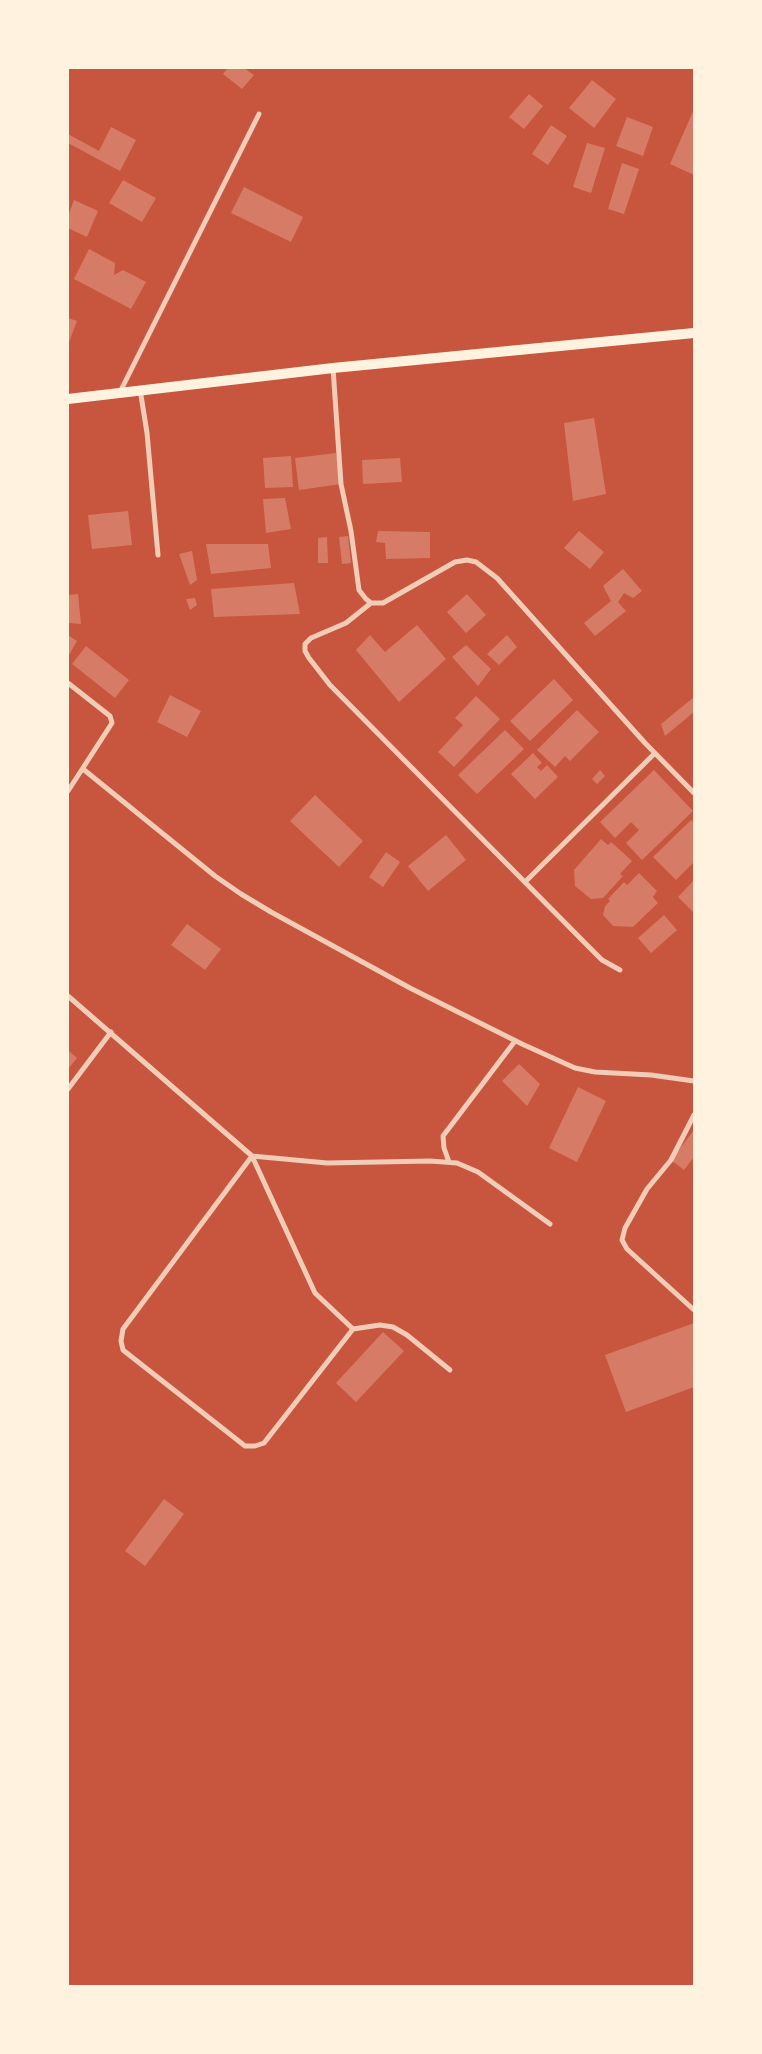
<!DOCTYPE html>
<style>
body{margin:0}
#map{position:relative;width:762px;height:2054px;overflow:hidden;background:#c8553d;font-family:Ubuntu,sans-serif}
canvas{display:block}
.frame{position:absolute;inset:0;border:69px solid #fff3e0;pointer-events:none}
</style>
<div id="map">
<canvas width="762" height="2054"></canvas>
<div class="frame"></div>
</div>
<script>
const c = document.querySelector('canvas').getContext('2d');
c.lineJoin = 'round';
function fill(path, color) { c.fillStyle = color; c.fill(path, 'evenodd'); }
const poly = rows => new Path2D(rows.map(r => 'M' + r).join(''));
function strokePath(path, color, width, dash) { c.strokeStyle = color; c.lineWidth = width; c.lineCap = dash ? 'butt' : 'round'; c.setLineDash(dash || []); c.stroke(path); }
const building = poly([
 [228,68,244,68,254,75,242,89,223,74],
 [592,80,616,99,594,128,569,108],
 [529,94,543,106,524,129,509,117],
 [694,109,694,175,670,164],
 [627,117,653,127,643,156,616,146],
 [551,125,567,136,548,165,532,154],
 [111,127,136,140,120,171,68,143,68,134,99,151],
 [587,143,605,148,591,193,573,187],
 [622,163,639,169,624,214,608,209],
 [123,180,156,198,142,222,109,203],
 [244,187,303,217,291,242,231,213],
 [74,200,98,211,87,237,68,228,68,216],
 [89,249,115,263,114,275,123,270,146,282,131,309,74,279],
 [68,318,77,321,68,345],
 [594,418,606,494,573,501,564,423],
 [336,453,341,484,299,490,295,458],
 [291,456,293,487,265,488,263,458],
 [400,458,402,482,363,484,362,460],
 [285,498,291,529,266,533,263,499],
 [128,511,132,545,92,549,88,515],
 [378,531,430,532,430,558,386,559,385,543,376,542],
 [579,531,604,552,590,569,564,548],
 [348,536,351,563,342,564,339,537],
 [327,537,328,563,318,563,318,538],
 [206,544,268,544,271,568,211,574],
 [192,551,197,580,190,585,179,554],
 [623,569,642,591,633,598,624,593,618,602,626,611,595,636,584,623,611,601,603,586],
 [294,583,300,614,214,617,211,589],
 [78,594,81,624,68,623,68,595],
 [467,594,486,615,466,633,447,612],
 [195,598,197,605,190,610,186,599],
 [417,625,446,659,399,702,356,650,370,635,385,652],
 [68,635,77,641,68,657],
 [507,635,517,647,499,665,487,654],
 [466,645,491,669,478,686,452,657],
 [86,646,129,680,115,698,72,664],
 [554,679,573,700,530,741,510,721],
 [170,695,201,711,187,737,157,722],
 [476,696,500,719,454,767,438,752,463,725,455,718],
 [694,697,694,712,665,736,661,724],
 [577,710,599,732,570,761,565,756,555,767,537,750],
 [505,730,524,749,477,794,458,775],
 [533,753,542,763,537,767,541,771,547,765,558,777,535,799,511,774],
 [600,770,605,776,597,784,592,779],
 [654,770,693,811,642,860,626,843,639,830,631,822,615,838,600,822],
 [315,795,363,841,339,867,290,821],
 [691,820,694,823,694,862,676,880,653,857],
 [446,835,466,860,428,891,408,866],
 [601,839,608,845,611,842,632,861,620,874,623,876,603,898,591,899,575,886,574,870],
 [386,852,400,862,383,887,369,877],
 [639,873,657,891,653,897,658,903,633,927,613,926,603,915,605,906,610,901,608,899,624,882,627,885],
 [694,880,694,913,678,897],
 [664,915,677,930,651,953,638,938],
 [187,924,221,949,205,970,171,945],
 [68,1050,77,1058,68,1069],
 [519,1064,540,1084,527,1106,502,1081],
 [578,1087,606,1101,577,1162,549,1148],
 [694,1130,694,1157,684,1170,671,1160],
 [694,1323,694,1387,626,1412,605,1355],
 [383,1332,404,1351,356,1402,336,1383],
 [164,1499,184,1514,145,1566,125,1551]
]);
const minor = poly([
 [333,368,341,484,351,531,359,590,366,599,371,603,383,603,455,562,467,560,476,562,497,578,645,743,694,793],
 [140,389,147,433,158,555],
 [120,392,259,114],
 [371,603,346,623,311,638,305,644,305,651,309,658,330,685,588,946,602,960,620,970],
 [68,683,110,716,112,723,68,791],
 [83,769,215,876,241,894,271,912,410,988,522,1044,575,1068,595,1072,651,1075,694,1081],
 [525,882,655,753],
 [68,996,252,1156,315,1293,353,1329],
 [68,1089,111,1032],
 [694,1115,671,1160,647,1189,625,1228,622,1240,627,1249,694,1310],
 [252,1156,123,1329,121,1341,123,1350,245,1446,255,1446,264,1443,353,1329,380,1325,393,1327,407,1335,450,1370],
 [252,1156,327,1163,430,1161,457,1163,478,1172,550,1224],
 [449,1162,444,1148,443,1136,515,1041]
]);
const secondary = poly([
 [68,399,333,368,694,333]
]);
fill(building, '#d67c66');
strokePath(minor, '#f1ccb7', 5);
strokePath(secondary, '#fff3e0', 10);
</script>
